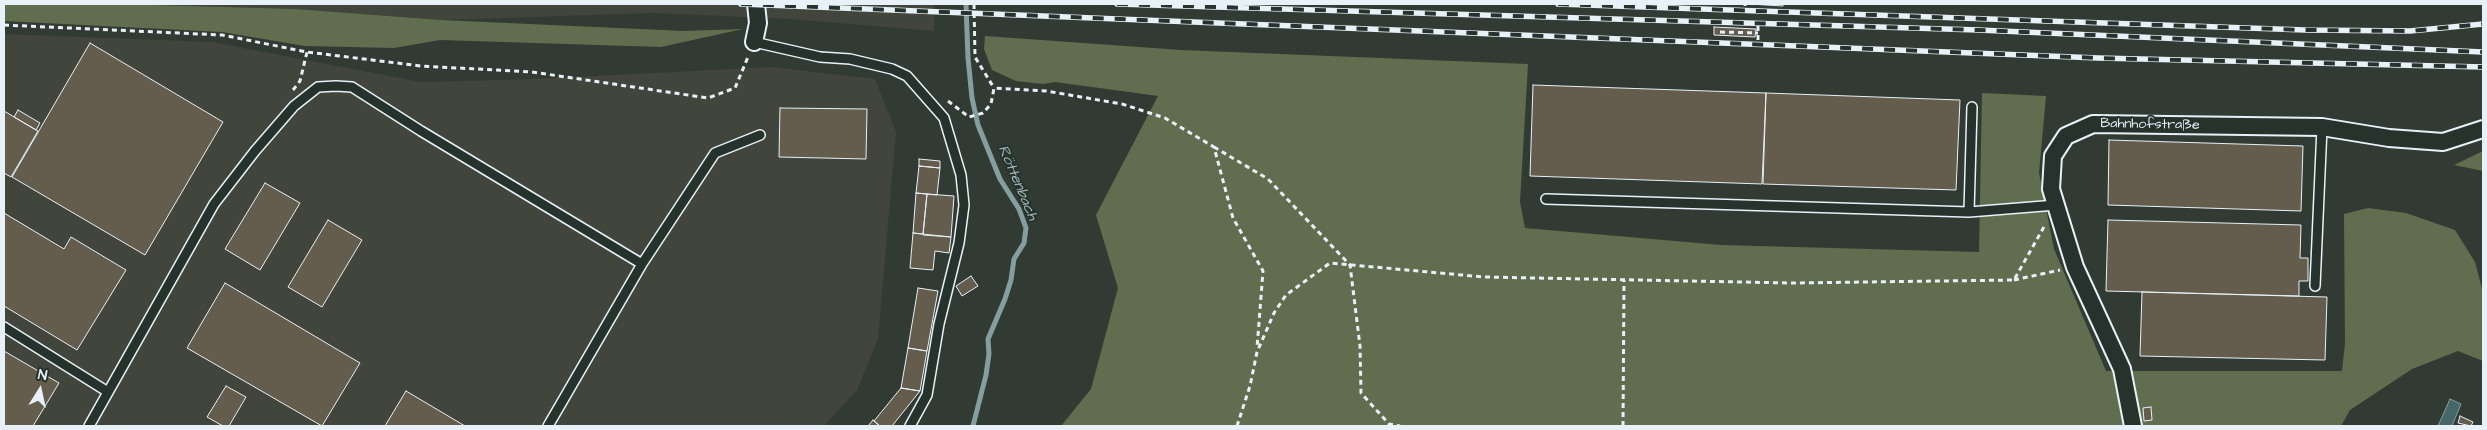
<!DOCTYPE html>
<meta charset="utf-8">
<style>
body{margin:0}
#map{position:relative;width:2487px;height:430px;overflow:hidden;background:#323b33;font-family:"Architects Daughter",sans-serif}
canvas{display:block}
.frame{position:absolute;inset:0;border:5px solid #e8f1f8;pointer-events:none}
.north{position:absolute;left:15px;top:365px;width:50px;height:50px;-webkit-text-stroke:4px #26332d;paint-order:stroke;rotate:10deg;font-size:14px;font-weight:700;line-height:20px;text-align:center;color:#e8f1f8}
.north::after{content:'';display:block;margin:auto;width:18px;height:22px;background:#e8f1f8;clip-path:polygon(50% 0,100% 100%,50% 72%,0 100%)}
</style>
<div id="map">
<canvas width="2487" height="430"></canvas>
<div class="frame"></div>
<div class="north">N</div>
</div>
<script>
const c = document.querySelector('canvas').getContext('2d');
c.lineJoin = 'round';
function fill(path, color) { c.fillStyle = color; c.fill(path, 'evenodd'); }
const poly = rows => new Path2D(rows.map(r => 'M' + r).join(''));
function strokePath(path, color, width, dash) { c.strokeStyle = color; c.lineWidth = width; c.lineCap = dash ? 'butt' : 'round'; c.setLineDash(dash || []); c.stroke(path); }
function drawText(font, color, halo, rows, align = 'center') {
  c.font = font + ' "Architects Daughter",sans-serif'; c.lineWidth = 4; c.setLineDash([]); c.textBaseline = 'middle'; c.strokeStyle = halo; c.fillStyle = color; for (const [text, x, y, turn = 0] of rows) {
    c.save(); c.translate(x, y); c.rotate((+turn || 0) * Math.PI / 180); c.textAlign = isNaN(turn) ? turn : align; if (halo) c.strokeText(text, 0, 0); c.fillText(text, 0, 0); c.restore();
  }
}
const built = poly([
 [119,4,935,4,934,31,790,19,654,13,441,20,296,9],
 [4,34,212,42,421,82,536,79,772,67,875,79,896,132,878,339,857,390,824,426,4,426]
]);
const green = poly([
 [4,4,119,4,296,9,441,20,684,31,743,29,661,47,440,40,394,48,305,46,222,32,4,21],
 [985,36,1181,50,1528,64,1520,202,1525,228,1721,245,1979,252,1982,93,2046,96,2039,173,2054,249,2106,371,2342,371,2345,343,2344,214,2368,208,2406,213,2455,230,2475,262,2483,292,2483,361,2458,351,2412,369,2350,410,2341,426,1061,426,1091,389,1118,288,1096,215,1158,96,1055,82,1043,84,1016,81,992,70,984,49],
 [2483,151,2483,171,2454,165]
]);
const water = poly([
 [2450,399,2461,404,2452,426,2438,426,2450,399]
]);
const stream = poly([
 [966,4,968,58,972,98,978,125,1000,179,1019,209,1026,228,1024,243,1014,259,1011,280,1005,299,988,339,989,354,986,375,973,426]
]);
const building = poly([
 [1749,4,1783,4,1783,6,1749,4],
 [1714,27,1756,29,1755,37,1714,35,1714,27],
 [90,43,223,122,145,255,12,177,90,43],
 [1533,85,1766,93,1762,184,1530,176,1533,85],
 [1766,93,1960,100,1956,190,1763,184,1766,93],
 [780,108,867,109,866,159,779,157,780,108],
 [18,110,40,123,36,130,14,117,18,110],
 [4,111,38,131,11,177,4,173,4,111],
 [2109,140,2303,146,2301,211,2108,205,2109,140],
 [919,159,940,161,940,168,919,166,919,159],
 [919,166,940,168,937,195,916,193,919,166],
 [265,183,300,203,260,270,225,249,265,183],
 [916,193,927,194,923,234,913,233,916,193],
 [927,194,954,196,951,237,923,235,927,194],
 [4,213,64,249,71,237,126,270,77,350,4,306,4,213],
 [328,220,362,240,322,307,288,287,328,220],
 [2108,220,2301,225,2300,258,2308,258,2308,281,2299,281,2299,296,2106,291,2108,220],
 [913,233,951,237,949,253,935,251,933,270,910,268,913,233],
 [971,276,978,286,962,296,956,286,971,276],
 [225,283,360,363,322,426,187,348,225,283],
 [918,288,938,291,927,351,908,348,918,288],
 [2142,292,2327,297,2325,360,2140,356,2142,292],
 [908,348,927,351,920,391,901,388,908,348],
 [4,351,59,383,33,426,4,426,4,351],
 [226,386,246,397,229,426,223,426,207,417,226,386],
 [901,388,920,391,892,426,880,426,874,421,901,388],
 [406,391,465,426,385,426,406,391],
 [2151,407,2152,420,2144,421,2143,408,2151,407],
 [2460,416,2473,422,2471,426,2458,423,2460,416],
 [873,420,874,421,880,426,868,426,873,420]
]);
const path = poly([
 [974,4,975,57,994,88],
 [1705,5,1705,4],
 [1745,6,1745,4],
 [4,25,222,35,307,52,421,66,532,72,708,98,735,88,748,57],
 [1720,32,1758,33],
 [1758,40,1758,26],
 [293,90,300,81,307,52],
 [948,101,969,117,983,113,991,104,994,88,1046,91,1122,104,1165,118,1214,147,1233,218,1263,271,1257,348],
 [1214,147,1268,179,1350,265,1360,346,1361,393,1389,424,1400,426],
 [2014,280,2060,270],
 [1237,426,1250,386,1257,352,1274,313,1286,295,1330,263,1484,277,1791,283,2014,280,2045,225],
 [1623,426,1624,280]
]);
const service = poly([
 [754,42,820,57,850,59,892,69,907,76,944,118,961,175,964,205,959,243,939,324,927,395,910,426],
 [1546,199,1969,212,2056,205],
 [1969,212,1972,107],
 [642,264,715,153,760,135],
 [2315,286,2322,127],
 [4,327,108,392],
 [89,426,214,204,255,151,294,106,318,87,336,86,352,87,421,131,642,264,548,426]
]);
const minor = poly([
 [754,42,758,23,756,4],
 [2133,426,2122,369,2075,267,2051,189,2053,156,2066,136,2093,124,2322,127,2389,138,2443,142,2483,129]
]);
const rail = poly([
 [741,4,2098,58,2483,67],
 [1117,4,1978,30,2483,52],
 [1558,4,2305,30,2410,31,2483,24]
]);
const streetNames = [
 ["Bahnhofstraße",2150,125,1]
];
const waterNames = [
 ["Röttenbach",1017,183,67]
];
fill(built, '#41453b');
fill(green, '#606e4f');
fill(water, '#436867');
strokePath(water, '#859fa1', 1);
strokePath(stream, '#859fa1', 5);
fill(building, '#645d4d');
strokePath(building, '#e8f1f8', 1);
strokePath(service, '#e8f1f8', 12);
strokePath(minor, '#e8f1f8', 20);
strokePath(path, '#e8f1f8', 3, [5, 4]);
strokePath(service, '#26332d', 9);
strokePath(minor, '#26332d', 16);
strokePath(rail, '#e8f1f8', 5.5);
strokePath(rail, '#26332d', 4, [11]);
drawText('14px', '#e8f1f8', '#26332d', streetNames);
drawText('italic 15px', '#a6babe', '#26332d', waterNames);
</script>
